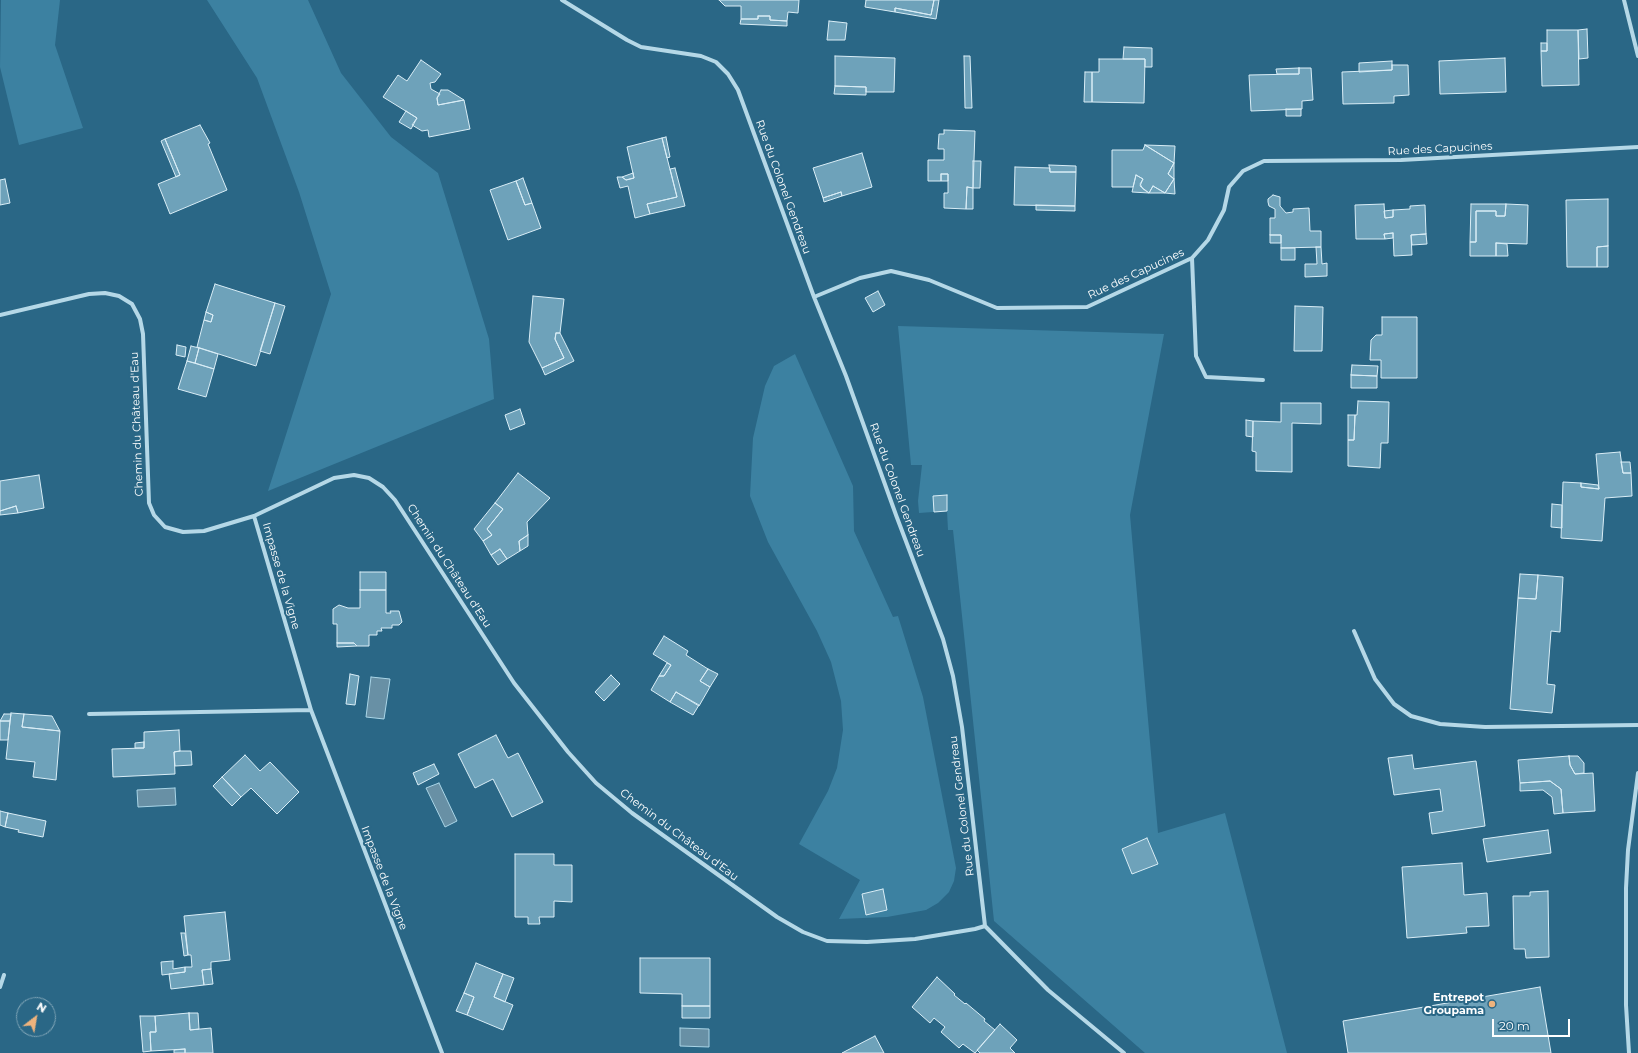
<!DOCTYPE html>
<meta charset="utf-8">
<style>
body{margin:0}
#map{position:relative;width:1638px;height:1053px;overflow:hidden;background:#2a6786;font-family:Montserrat,sans-serif}
canvas{display:block}
.north{position:absolute;left:16px;top:997px;width:40px;height:40px;box-sizing:border-box;background:#2a6786;border:1px solid #7fa4b6;border-radius:50%;rotate:31deg;font-size:11px;font-weight:700;line-height:16px;text-align:center;color:#fff}
.north::after{content:'';display:block;margin:auto;width:14px;height:18px;background:#eeb37d;clip-path:polygon(50% 0,100% 100%,50% 72%,0 100%)}
.scale{position:absolute;left:1492px;top:1019px;width:78px;height:18px;box-sizing:border-box;border:2px solid #fff;border-top:0;padding-left:5px;font-size:12px;line-height:14px;white-space:nowrap;color:#fff;-webkit-text-stroke:3px #2a6786;paint-order:stroke}
</style>
<div id="map">
<canvas width="1638" height="1053"></canvas>
<div class="north">N</div>
<div class="scale">20 m</div>
</div>
<script>
const c = document.querySelector('canvas').getContext('2d');
c.lineJoin = 'round';
function fill(path, color) { c.fillStyle = color; c.fill(path, 'evenodd'); }
const poly = rows => new Path2D(rows.map(r => 'M' + r).join(''));
function strokePath(path, color, width, dash) { c.strokeStyle = color; c.lineWidth = width; c.lineCap = dash ? 'butt' : 'round'; c.setLineDash(dash || []); c.stroke(path); }
function drawText(font, color, halo, rows, align = 'center') {
  c.font = font + ' Montserrat,sans-serif'; c.lineWidth = 4; c.setLineDash([]); c.textBaseline = 'middle'; c.strokeStyle = halo; c.fillStyle = color; for (const [text, x, y, turn = 0] of rows) {
    c.save(); c.translate(x, y); c.rotate((+turn || 0) * Math.PI / 180); c.textAlign = isNaN(turn) ? turn : align; if (halo) c.strokeText(text, 0, 0); c.fillText(text, 0, 0); c.restore();
  }
}
const green = poly([
 [1,0,60,0,55,45,83,128,19,145,0,67],
 [207,0,308,0,341,73,391,137,438,173,489,339,494,399,268,491,331,294,299,192,257,78],
 [898,326,1164,334,1130,515,1158,833,1225,813,1287,1053,1145,1053,994,921,953,530,948,530,947,511,919,513,918,501,922,465,911,465],
 [795,354,853,486,854,531,893,617,898,616,923,697,956,868,954,881,949,892,938,903,926,910,887,917,839,919,860,880,799,844,828,791,837,768,843,730,841,701,831,662,817,631,768,542,750,496,753,438,765,386,774,366]
]);
const water = poly([
 [371,677,390,679,384,719,366,717,371,677],
 [439,783,457,821,445,827,426,788,439,783],
 [175,788,176,805,138,807,137,790,175,788],
 [680,1028,709,1029,709,1047,680,1046,680,1028]
]);
const building = poly([
 [719,0,799,0,798,13,788,12,787,21,770,20,770,16,758,16,758,19,741,19,741,6,725,6,719,0],
 [866,0,934,0,931,15,895,8,895,12,865,7,866,0],
 [934,0,939,0,936,19,895,12,895,8,931,15,934,0],
 [758,16,770,16,770,20,787,21,787,26,740,24,741,19,758,19,758,16],
 [829,21,847,23,845,40,827,40,829,21],
 [1587,29,1588,58,1579,59,1578,30,1587,29],
 [1547,30,1578,30,1579,85,1542,86,1541,51,1547,51,1547,30],
 [1541,43,1547,43,1547,51,1541,51,1541,43],
 [1124,47,1152,48,1152,67,1145,67,1145,59,1123,59,1124,47],
 [835,56,895,58,894,92,866,92,866,87,835,86,835,56],
 [964,56,970,56,972,108,965,108,964,56],
 [1505,58,1506,92,1440,94,1439,61,1505,58],
 [1099,59,1145,59,1144,103,1092,102,1092,72,1099,72,1099,59],
 [421,60,441,74,435,82,430,83,431,89,440,94,437,98,438,105,464,100,470,129,429,137,428,130,422,131,412,125,417,118,383,97,398,75,407,81,421,60],
 [1392,61,1392,70,1359,72,1359,63,1392,61],
 [1392,65,1408,65,1409,95,1394,96,1394,103,1343,104,1342,72,1392,70,1392,65],
 [1299,68,1299,74,1277,74,1276,69,1299,68],
 [1299,68,1311,68,1313,100,1302,101,1302,109,1251,111,1249,75,1299,74,1299,68],
 [1085,72,1092,72,1092,102,1084,102,1085,72],
 [835,86,866,87,866,95,834,94,835,86],
 [441,90,448,90,464,100,438,105,437,98,441,90],
 [1286,109,1301,109,1301,116,1286,116,1286,109],
 [406,111,417,118,411,129,399,122,406,111],
 [200,125,210,143,208,144,227,190,170,214,158,184,180,175,165,139,200,125],
 [944,130,975,131,973,188,967,187,966,209,944,208,944,193,948,193,948,174,941,174,941,181,928,181,928,160,944,160,944,149,938,149,939,134,944,134,944,130],
 [666,137,670,157,667,158,662,138,666,137],
 [662,138,677,197,647,204,650,214,635,218,628,186,620,188,617,177,622,177,626,180,634,178,627,147,662,138],
 [165,139,180,175,176,177,161,141,165,139],
 [1145,145,1175,146,1174,163,1145,145],
 [1145,145,1174,163,1168,174,1174,179,1165,193,1153,186,1149,193,1143,189,1140,184,1143,179,1136,175,1133,187,1112,187,1112,150,1143,150,1145,145],
 [862,153,872,187,842,196,841,192,823,198,813,168,862,153],
 [973,161,981,161,980,188,973,188,973,161],
 [1174,163,1174,179,1168,174,1174,163],
 [1049,165,1076,166,1076,172,1050,172,1049,165],
 [1015,167,1050,168,1050,172,1076,172,1075,206,1014,205,1015,167],
 [675,168,685,206,650,214,647,204,677,197,670,169,675,168],
 [633,173,634,178,626,180,622,177,633,173],
 [941,174,948,174,948,181,941,181,941,174],
 [1136,175,1143,179,1140,186,1149,193,1132,192,1136,175],
 [523,178,532,203,525,205,516,181,523,178],
 [5,179,10,203,0,205,0,180,5,179],
 [1174,179,1175,194,1165,193,1174,179],
 [516,181,525,205,532,203,541,228,508,240,490,190,516,181],
 [1153,186,1165,193,1149,193,1153,186],
 [967,187,973,188,973,209,966,209,967,187],
 [841,192,842,196,824,202,823,198,841,192],
 [1273,195,1280,197,1280,206,1286,213,1293,212,1293,209,1309,208,1310,231,1321,231,1321,247,1281,248,1281,235,1270,235,1270,218,1275,218,1275,209,1269,206,1268,202,1268,199,1273,195],
 [1608,199,1608,246,1597,247,1597,267,1567,267,1566,200,1608,199],
 [1384,204,1385,218,1393,217,1393,210,1410,209,1410,206,1425,205,1426,234,1411,235,1412,255,1394,256,1393,233,1384,234,1385,239,1356,239,1355,205,1384,204],
 [1471,204,1506,204,1505,216,1496,216,1496,211,1476,211,1476,242,1470,242,1471,204],
 [1506,204,1528,205,1527,244,1496,243,1496,256,1470,256,1470,242,1476,242,1476,211,1496,211,1496,216,1505,216,1506,204],
 [1036,205,1075,206,1075,211,1036,210,1036,205],
 [1393,210,1393,217,1385,218,1384,211,1393,210],
 [1393,233,1393,238,1385,239,1384,234,1393,233],
 [1426,234,1427,244,1412,245,1411,235,1426,234],
 [1270,235,1281,235,1281,243,1270,243,1270,235],
 [1496,243,1507,244,1508,256,1496,256,1496,243],
 [1608,246,1608,267,1597,267,1597,247,1608,246],
 [1316,247,1321,247,1322,264,1327,263,1327,276,1305,277,1305,264,1317,264,1316,247],
 [1281,248,1295,248,1295,260,1281,260,1281,248],
 [215,284,275,303,256,366,197,347,204,320,211,322,213,315,206,312,215,284],
 [878,291,885,305,873,312,865,298,878,291],
 [533,296,564,299,560,333,556,333,555,339,564,358,542,368,529,342,533,296],
 [275,303,285,306,270,354,260,351,275,303],
 [1295,306,1323,307,1322,351,1294,351,1295,306],
 [206,312,213,315,211,322,204,320,206,312],
 [1382,317,1417,317,1417,378,1381,378,1381,360,1370,360,1371,340,1376,335,1382,335,1382,317],
 [556,333,560,333,574,361,545,375,542,368,564,358,555,339,556,333],
 [177,345,186,347,185,357,176,355,177,345],
 [191,346,199,348,195,363,187,361,191,346],
 [199,348,218,354,214,369,195,363,199,348],
 [187,361,214,369,206,397,178,389,187,361],
 [1352,365,1378,366,1377,376,1351,375,1352,365],
 [1351,375,1377,376,1377,388,1351,388,1351,375],
 [1358,401,1389,402,1388,443,1381,443,1380,468,1348,466,1348,440,1354,440,1355,415,1357,415,1358,401],
 [1281,403,1321,403,1321,424,1292,423,1292,472,1256,471,1256,452,1252,451,1253,421,1281,422,1281,403],
 [520,409,525,424,510,430,505,415,520,409],
 [1348,415,1355,415,1354,440,1348,440,1348,415],
 [1246,420,1253,421,1253,437,1246,436,1246,420],
 [1620,452,1623,473,1631,473,1632,496,1605,498,1602,541,1561,538,1563,482,1581,483,1581,487,1599,489,1596,454,1620,452],
 [1621,462,1630,462,1631,473,1623,473,1621,462],
 [518,473,550,498,527,522,528,535,519,541,520,551,507,559,500,549,491,555,483,541,492,535,487,529,503,509,495,503,518,473],
 [39,475,44,508,18,513,16,506,0,511,0,481,39,475],
 [1581,483,1598,485,1599,489,1581,487,1581,483],
 [947,495,947,511,934,512,933,496,947,495],
 [495,503,503,509,487,529,492,535,483,541,474,529,495,503],
 [1552,504,1562,505,1562,528,1551,527,1552,504],
 [16,506,18,513,0,515,0,511,16,506],
 [528,535,528,546,520,551,519,541,528,535],
 [500,549,507,559,498,565,491,555,500,549],
 [360,572,386,572,386,590,360,590,360,572],
 [1520,574,1538,575,1536,599,1518,598,1520,574],
 [1538,575,1563,577,1560,632,1551,631,1547,684,1555,685,1552,713,1510,709,1518,598,1536,599,1538,575],
 [360,590,386,590,386,613,391,613,390,611,399,611,402,622,399,625,392,625,392,628,381,628,382,631,377,631,377,635,369,635,369,646,357,646,354,643,337,643,337,624,333,624,333,609,339,605,348,608,360,608,360,590],
 [664,636,688,651,686,655,708,669,700,681,710,687,699,706,676,692,670,702,651,690,659,676,664,676,671,665,653,654,664,636],
 [337,643,354,643,357,646,337,647,337,643],
 [667,663,671,665,664,676,659,676,667,663],
 [708,669,718,674,710,687,700,681,708,669],
 [350,674,359,676,355,705,346,704,350,674],
 [611,675,620,684,604,701,595,692,611,675],
 [676,692,699,705,693,715,670,702,676,692],
 [11,713,24,714,22,727,60,731,56,780,33,777,35,762,6,759,11,713],
 [4,714,11,714,10,721,0,721,4,714],
 [24,714,52,716,60,731,22,727,24,714],
 [0,721,10,721,8,740,0,740,0,721],
 [179,730,180,751,174,752,175,774,113,777,112,749,144,748,144,732,179,730],
 [496,735,508,758,518,753,543,802,512,817,493,779,475,788,458,754,496,735],
 [144,742,144,748,135,748,135,743,144,742],
 [180,751,191,751,192,765,175,766,174,752,180,751],
 [245,755,260,771,270,762,299,792,277,814,251,788,241,797,222,777,245,755],
 [1412,755,1414,769,1476,761,1485,826,1432,834,1429,813,1443,811,1440,789,1394,795,1388,758,1412,755],
 [1569,756,1578,756,1584,763,1584,773,1575,774,1570,765,1569,756],
 [1569,756,1570,765,1575,774,1593,773,1595,811,1563,813,1561,789,1550,781,1520,783,1518,760,1569,756],
 [434,764,439,774,418,785,413,773,434,764],
 [222,777,241,797,232,806,213,786,222,777],
 [1550,781,1561,789,1563,813,1554,814,1552,797,1543,790,1520,791,1520,783,1550,781],
 [0,811,8,813,5,827,0,825,0,811],
 [8,813,46,821,43,837,18,832,19,830,5,827,8,813],
 [1548,830,1551,853,1487,862,1483,839,1548,830],
 [1147,838,1158,864,1132,874,1122,849,1147,838],
 [515,854,554,854,554,865,572,865,572,902,554,901,554,917,539,917,540,924,528,924,528,917,515,917,515,854],
 [1462,863,1464,895,1487,893,1489,926,1466,927,1467,933,1407,938,1402,867,1462,863],
 [883,889,887,910,866,915,862,894,883,889],
 [1548,891,1549,957,1526,958,1525,949,1514,949,1513,896,1530,896,1530,892,1548,891],
 [225,912,230,960,211,962,211,969,202,970,204,985,171,989,169,974,185,972,185,967,192,967,191,955,188,955,184,916,225,912],
 [181,933,185,933,188,955,184,956,181,933],
 [640,958,710,958,710,1006,682,1006,682,994,640,993,640,958],
 [173,961,173,969,185,967,185,972,162,975,161,962,173,961],
 [476,963,503,974,494,997,513,1005,503,1030,467,1015,474,997,464,993,476,963],
 [211,969,213,984,204,985,202,970,211,969],
 [503,974,514,978,505,1002,494,997,503,974],
 [937,977,955,994,954,995,965,1004,966,1003,985,1019,984,1021,995,1030,975,1053,963,1044,959,1048,941,1032,945,1027,934,1018,930,1023,912,1007,937,977],
 [1540,987,1551,1053,1348,1053,1343,1021,1540,987],
 [464,993,474,997,467,1015,456,1011,464,993],
 [682,1006,710,1006,710,1018,682,1018,682,1006],
 [189,1013,190,1030,211,1028,213,1053,185,1053,185,1049,151,1051,150,1032,156,1032,155,1016,189,1013],
 [189,1013,198,1013,199,1029,190,1030,189,1013],
 [140,1016,155,1016,156,1032,150,1032,151,1051,143,1052,140,1016],
 [1000,1024,1017,1040,1010,1048,1015,1053,980,1053,977,1050,1000,1024],
 [875,1036,884,1053,842,1053,875,1036],
 [185,1049,185,1053,174,1053,174,1050,185,1049]
]);
const minor = poly([
 [562,0,627,40,641,47,701,56,716,62,728,74,738,90,814,297,846,376,896,515,943,639,953,676,962,727,985,926,1048,990,1124,1053],
 [1624,0,1638,56],
 [1192,258,1196,356,1206,377,1263,380],
 [814,297,860,278,891,271,929,280,997,308,1087,307,1192,258,1208,240,1224,210,1229,187,1243,171,1264,161,1401,160,1638,147],
 [0,315,89,294,105,293,119,296,132,304,140,319,143,334,149,503,154,515,165,527,183,532,204,531,254,516,334,478,354,475,369,478,383,487,395,500,514,683,568,752,596,783,632,813,777,917,803,932,827,941,867,942,915,939,975,929,985,926],
 [1354,631,1375,679,1394,704,1411,716,1440,724,1485,727,1638,725],
 [311,710,442,1053],
 [89,714,311,710,254,516],
 [0,987,4,975],
 [1629,1053,1626,1005,1626,888,1628,850,1638,773]
]);
const markers = [
 [1492,1004,4,"#eeb37d"]
];
const streetNames = [
 ["Rue des Capucines",1440,149,-3],
 ["Rue du Colonel Gendreau",783,187,70],
 ["Rue des Capucines",1136,274,-25],
 ["Chemin du Château d'Eau",137,424,-92],
 ["Rue du Colonel Gendreau",897,490,70],
 ["Chemin du Château d'Eau",449,566,57],
 ["Impasse de la Vigne",281,576,74],
 ["Rue du Colonel Gendreau",962,806,-97],
 ["Chemin du Château d'Eau",679,835,37],
 ["Impasse de la Vigne",384,878,69]
];
const poiNames = [
 ["Entrepot",1484,998],
 ["Groupama",1484,1011]
];
fill(green, '#3c81a1');
fill(water, '#6890a5');
strokePath(water, '#aad5e7', 1);
fill(building, '#6ea2ba');
strokePath(building, '#d9edf6', 1);
strokePath(minor, '#b5d8e7', 4);
for (const [x, y, r, color] of markers) { const dot = new Path2D(); dot.arc(x, y, r, 0, 2 * Math.PI); c.fillStyle = color; c.fill(dot); strokePath(dot, '#2a6786', 1.5); }
drawText('11px', '#fff', '#2a6786', streetNames);
drawText('bold 11px', '#fff', '#2a6786', poiNames, 'right');
</script>
